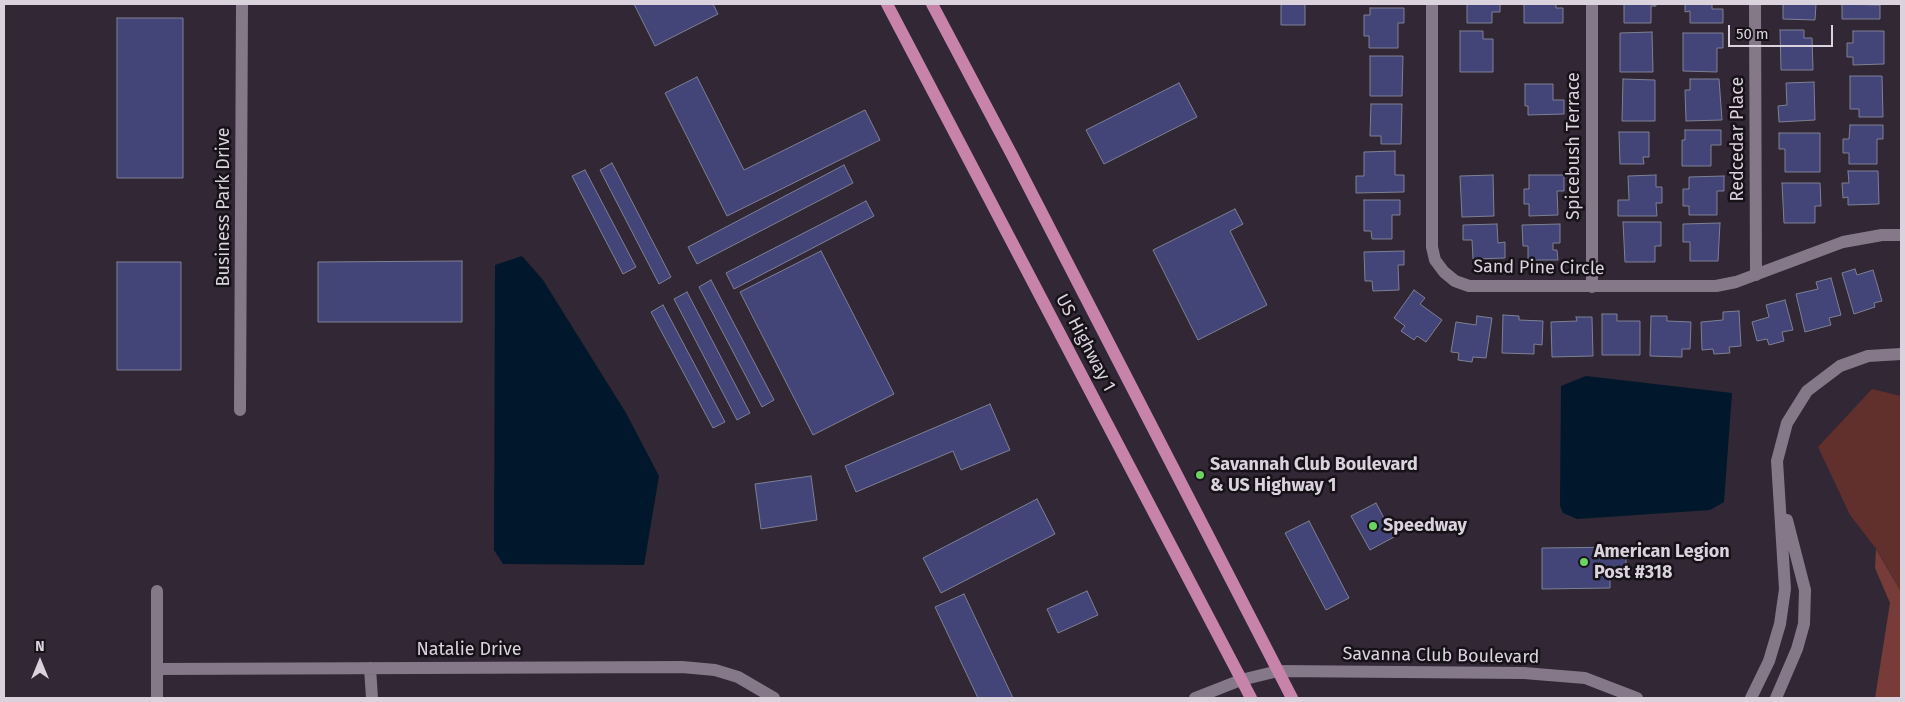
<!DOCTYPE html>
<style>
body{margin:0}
#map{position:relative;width:1905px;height:702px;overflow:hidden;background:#312735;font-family:"Fira Sans",sans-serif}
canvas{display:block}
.frame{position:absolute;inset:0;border:5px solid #dad3dd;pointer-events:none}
.north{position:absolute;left:15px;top:637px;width:50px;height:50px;-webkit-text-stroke:4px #161218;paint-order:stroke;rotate:0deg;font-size:14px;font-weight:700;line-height:20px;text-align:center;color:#dad3dd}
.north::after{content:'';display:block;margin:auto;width:18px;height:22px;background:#dad3dd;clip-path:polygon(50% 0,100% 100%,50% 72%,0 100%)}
.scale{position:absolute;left:1728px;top:25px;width:105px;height:22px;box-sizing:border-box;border:2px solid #dad3dd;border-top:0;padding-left:6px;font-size:15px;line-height:18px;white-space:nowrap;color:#dad3dd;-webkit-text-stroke:4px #161218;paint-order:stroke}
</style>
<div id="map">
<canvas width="1905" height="702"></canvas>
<div class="frame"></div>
<div class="north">N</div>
<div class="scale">50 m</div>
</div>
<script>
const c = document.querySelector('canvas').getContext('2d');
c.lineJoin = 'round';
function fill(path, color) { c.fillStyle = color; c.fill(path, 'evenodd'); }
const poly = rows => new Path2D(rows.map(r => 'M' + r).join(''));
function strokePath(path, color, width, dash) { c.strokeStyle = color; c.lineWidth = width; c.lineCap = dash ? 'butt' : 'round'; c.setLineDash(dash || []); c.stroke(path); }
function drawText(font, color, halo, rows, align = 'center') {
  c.font = font + ' "Fira Sans",sans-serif'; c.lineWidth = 5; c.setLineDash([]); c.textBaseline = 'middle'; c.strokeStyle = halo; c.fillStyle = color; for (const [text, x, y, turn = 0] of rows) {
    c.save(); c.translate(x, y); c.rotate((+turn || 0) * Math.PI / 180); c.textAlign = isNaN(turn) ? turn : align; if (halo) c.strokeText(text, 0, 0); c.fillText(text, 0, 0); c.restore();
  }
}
const green = poly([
 [1872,389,1901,396,1901,592,1877,550,1850,515,1818,447]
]);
const forest = poly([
 [1876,549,1901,592,1901,698,1875,698,1890,603,1875,568]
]);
const water = poly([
 [522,256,543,280,626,413,659,476,644,565,503,564,494,550,495,265],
 [1586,376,1732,393,1724,502,1710,510,1577,519,1563,513,1560,506,1561,386]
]);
const building = poly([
 [634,4,713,4,718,14,655,46,634,4],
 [1281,4,1305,4,1305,25,1281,25,1281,4],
 [1467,4,1500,4,1500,12,1492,12,1492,23,1467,23,1467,4],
 [1524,4,1556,4,1556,8,1563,8,1563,23,1524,23,1524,4],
 [1624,4,1656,4,1656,6,1651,6,1651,23,1624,23,1624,4],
 [1685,4,1712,4,1712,9,1723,9,1723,23,1690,23,1690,11,1685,12,1685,4],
 [1783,4,1816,4,1815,20,1783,19,1783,4],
 [1842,4,1880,5,1880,19,1842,19,1842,4],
 [1370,8,1404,8,1404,23,1398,23,1398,48,1369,48,1369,36,1364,36,1364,15,1370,15,1370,8],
 [117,18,183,18,183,178,117,178,117,18],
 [1780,30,1804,30,1804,38,1812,38,1813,70,1781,70,1780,30],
 [1460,31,1483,31,1483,39,1493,39,1493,72,1460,72,1460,31],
 [1853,31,1884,31,1884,64,1853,65,1853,57,1847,57,1847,43,1853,43,1853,31],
 [1652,32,1653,72,1620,72,1620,33,1652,32],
 [1683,33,1723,33,1723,48,1717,48,1717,72,1683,71,1683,33],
 [1370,56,1403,56,1402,96,1370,96,1370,56],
 [1850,76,1882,76,1883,117,1859,117,1859,109,1850,109,1850,76],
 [697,77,744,170,865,110,880,140,727,216,665,93,697,77],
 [1623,79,1655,80,1655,121,1622,121,1623,79],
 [1690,79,1719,79,1722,120,1686,121,1685,90,1690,90,1690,79],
 [1814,82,1815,120,1779,122,1778,106,1787,105,1786,83,1814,82],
 [1179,83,1197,117,1104,164,1086,130,1179,83],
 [1525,84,1553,84,1553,100,1564,100,1564,114,1528,115,1528,106,1525,106,1525,84],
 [1371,104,1402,104,1401,144,1381,144,1381,136,1370,136,1371,104],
 [1850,125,1883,125,1883,139,1877,139,1877,164,1849,164,1849,153,1843,153,1843,139,1849,139,1850,125],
 [1685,130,1721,130,1721,145,1711,145,1711,166,1682,166,1682,140,1685,140,1685,130],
 [1619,132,1649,132,1649,157,1643,157,1644,164,1620,164,1619,132],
 [1779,133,1820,133,1820,172,1785,172,1785,149,1779,149,1779,133],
 [1395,151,1395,175,1404,175,1404,192,1356,193,1356,176,1364,176,1364,152,1395,151],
 [612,163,671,277,659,284,600,170,612,163],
 [844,165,853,183,697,264,688,247,844,165],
 [585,170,636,267,623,274,572,176,585,170],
 [1848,171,1878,171,1879,204,1848,205,1848,197,1843,198,1842,183,1849,183,1848,171],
 [1493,175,1494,216,1462,217,1460,176,1493,175],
 [1529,175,1564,175,1564,191,1557,191,1558,215,1529,216,1529,204,1524,204,1524,189,1529,189,1529,175],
 [1656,175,1656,187,1662,187,1662,203,1656,203,1657,216,1618,216,1618,200,1629,200,1628,176,1656,175],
 [1724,176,1724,191,1717,191,1717,215,1689,215,1689,206,1683,206,1683,189,1689,189,1689,177,1724,176],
 [1782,183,1820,183,1821,206,1815,206,1815,223,1784,223,1782,183],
 [1364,200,1400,200,1400,215,1392,215,1392,239,1372,239,1371,231,1364,231,1364,200],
 [866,201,874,216,734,289,726,273,866,201],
 [1235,209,1243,224,1230,231,1267,305,1198,340,1153,250,1235,209],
 [1623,222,1661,222,1661,246,1655,246,1655,262,1625,262,1623,222],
 [1720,223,1718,261,1690,261,1690,242,1683,242,1683,224,1720,223],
 [1497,224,1498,243,1505,242,1505,258,1473,259,1472,240,1463,240,1463,225,1497,224],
 [1560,224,1560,243,1553,243,1553,250,1557,250,1558,260,1528,260,1528,246,1523,246,1522,225,1560,224],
 [821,251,894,394,813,435,740,292,821,251],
 [1404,251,1404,265,1398,265,1399,290,1373,291,1372,281,1365,281,1364,252,1404,251],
 [462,261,462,322,318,322,318,262,462,261],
 [117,262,181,262,181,370,117,370,117,262],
 [1855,269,1857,275,1873,270,1882,301,1874,303,1875,307,1854,314,1842,273,1855,269],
 [1831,278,1841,315,1829,318,1831,325,1805,332,1796,294,1818,289,1816,282,1831,278],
 [711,280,774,400,762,407,699,287,711,280],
 [1414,290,1425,298,1420,304,1442,320,1426,342,1417,336,1414,340,1401,331,1405,326,1394,318,1414,290],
 [687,292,750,413,737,420,674,299,687,292],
 [1785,300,1793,330,1782,332,1784,341,1769,345,1767,339,1757,341,1752,322,1769,317,1766,305,1785,300],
 [663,305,725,422,713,428,651,312,663,305],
 [1739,311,1741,346,1729,347,1730,353,1714,354,1713,349,1702,350,1701,322,1723,320,1723,312,1739,311],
 [1602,314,1617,314,1617,321,1640,321,1640,355,1602,355,1602,314],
 [1503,315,1519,316,1519,320,1543,321,1542,345,1534,344,1534,354,1502,353,1503,315],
 [1477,316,1492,318,1486,358,1473,357,1472,362,1458,360,1459,353,1451,352,1456,322,1476,325,1477,316],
 [1651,316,1667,316,1667,321,1691,322,1690,349,1682,349,1682,357,1650,356,1651,316],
 [1576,317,1592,317,1593,356,1552,357,1551,322,1577,321,1576,317],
 [990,404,1010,450,961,470,953,451,856,492,845,466,990,404],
 [811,476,817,520,761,529,755,484,811,476],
 [1037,499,1055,534,941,593,923,558,1037,499],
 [1376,503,1394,537,1370,550,1351,516,1376,503],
 [1309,521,1349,598,1326,610,1285,533,1309,521],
 [1626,547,1626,577,1610,577,1610,588,1542,589,1542,548,1626,547],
 [1087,591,1098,615,1058,633,1047,609,1087,591],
 [964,594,1013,698,978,698,935,607,964,594]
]);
const minor = poly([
 [1432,4,1432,247,1435,260,1444,272,1455,281,1469,286,1716,286,1736,282,1843,242,1882,235,1901,235],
 [1755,4,1756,275],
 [1592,287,1592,4],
 [240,410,242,4],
 [370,668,372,698],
 [157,669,682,667,715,670,738,677,774,698],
 [157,698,157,591],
 [1195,698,1241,680],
 [1751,698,1769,661,1780,624,1785,589,1777,461,1787,423,1807,391,1840,366,1868,356,1901,354],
 [1776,698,1797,649,1804,624,1805,590,1787,520]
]);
const tertiary = poly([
 [1241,680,1278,671,1524,673,1585,678,1637,698]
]);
const primary = poly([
 [887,4,1251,698],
 [932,4,1012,155,1292,698]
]);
const markers = [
 [1200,475,5,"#6cd362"],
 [1373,526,5,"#6cd362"],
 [1584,562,5,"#6cd362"]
];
const streetNames = [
 ["Redcedar Place",1738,139,-90],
 ["Spicebush Terrace",1574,146,-90],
 ["Business Park Drive",224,207,-90],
 ["Sand Pine Circle",1539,268,1],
 ["US Highway 1",1085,343,62],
 ["Natalie Drive",469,650],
 ["Savanna Club Boulevard",1441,656,1]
];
const poiNames = [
 ["Savannah Club Boulevard",1210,465],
 ["& US Highway 1",1210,486],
 ["Speedway",1383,526],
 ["American Legion",1594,552],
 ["Post #318",1594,573]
];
fill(green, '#612f2c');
fill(forest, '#773b38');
fill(water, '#01182c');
fill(building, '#434578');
strokePath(building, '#7e8094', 1);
strokePath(minor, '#847889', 12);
strokePath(tertiary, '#847889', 12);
strokePath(primary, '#c883aa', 12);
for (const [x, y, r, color] of markers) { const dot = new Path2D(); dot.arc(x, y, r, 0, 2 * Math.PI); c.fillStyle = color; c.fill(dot); strokePath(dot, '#161218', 2); }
drawText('18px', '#dad3dd', '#161218', streetNames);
drawText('bold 18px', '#dad3dd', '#161218', poiNames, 'left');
</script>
